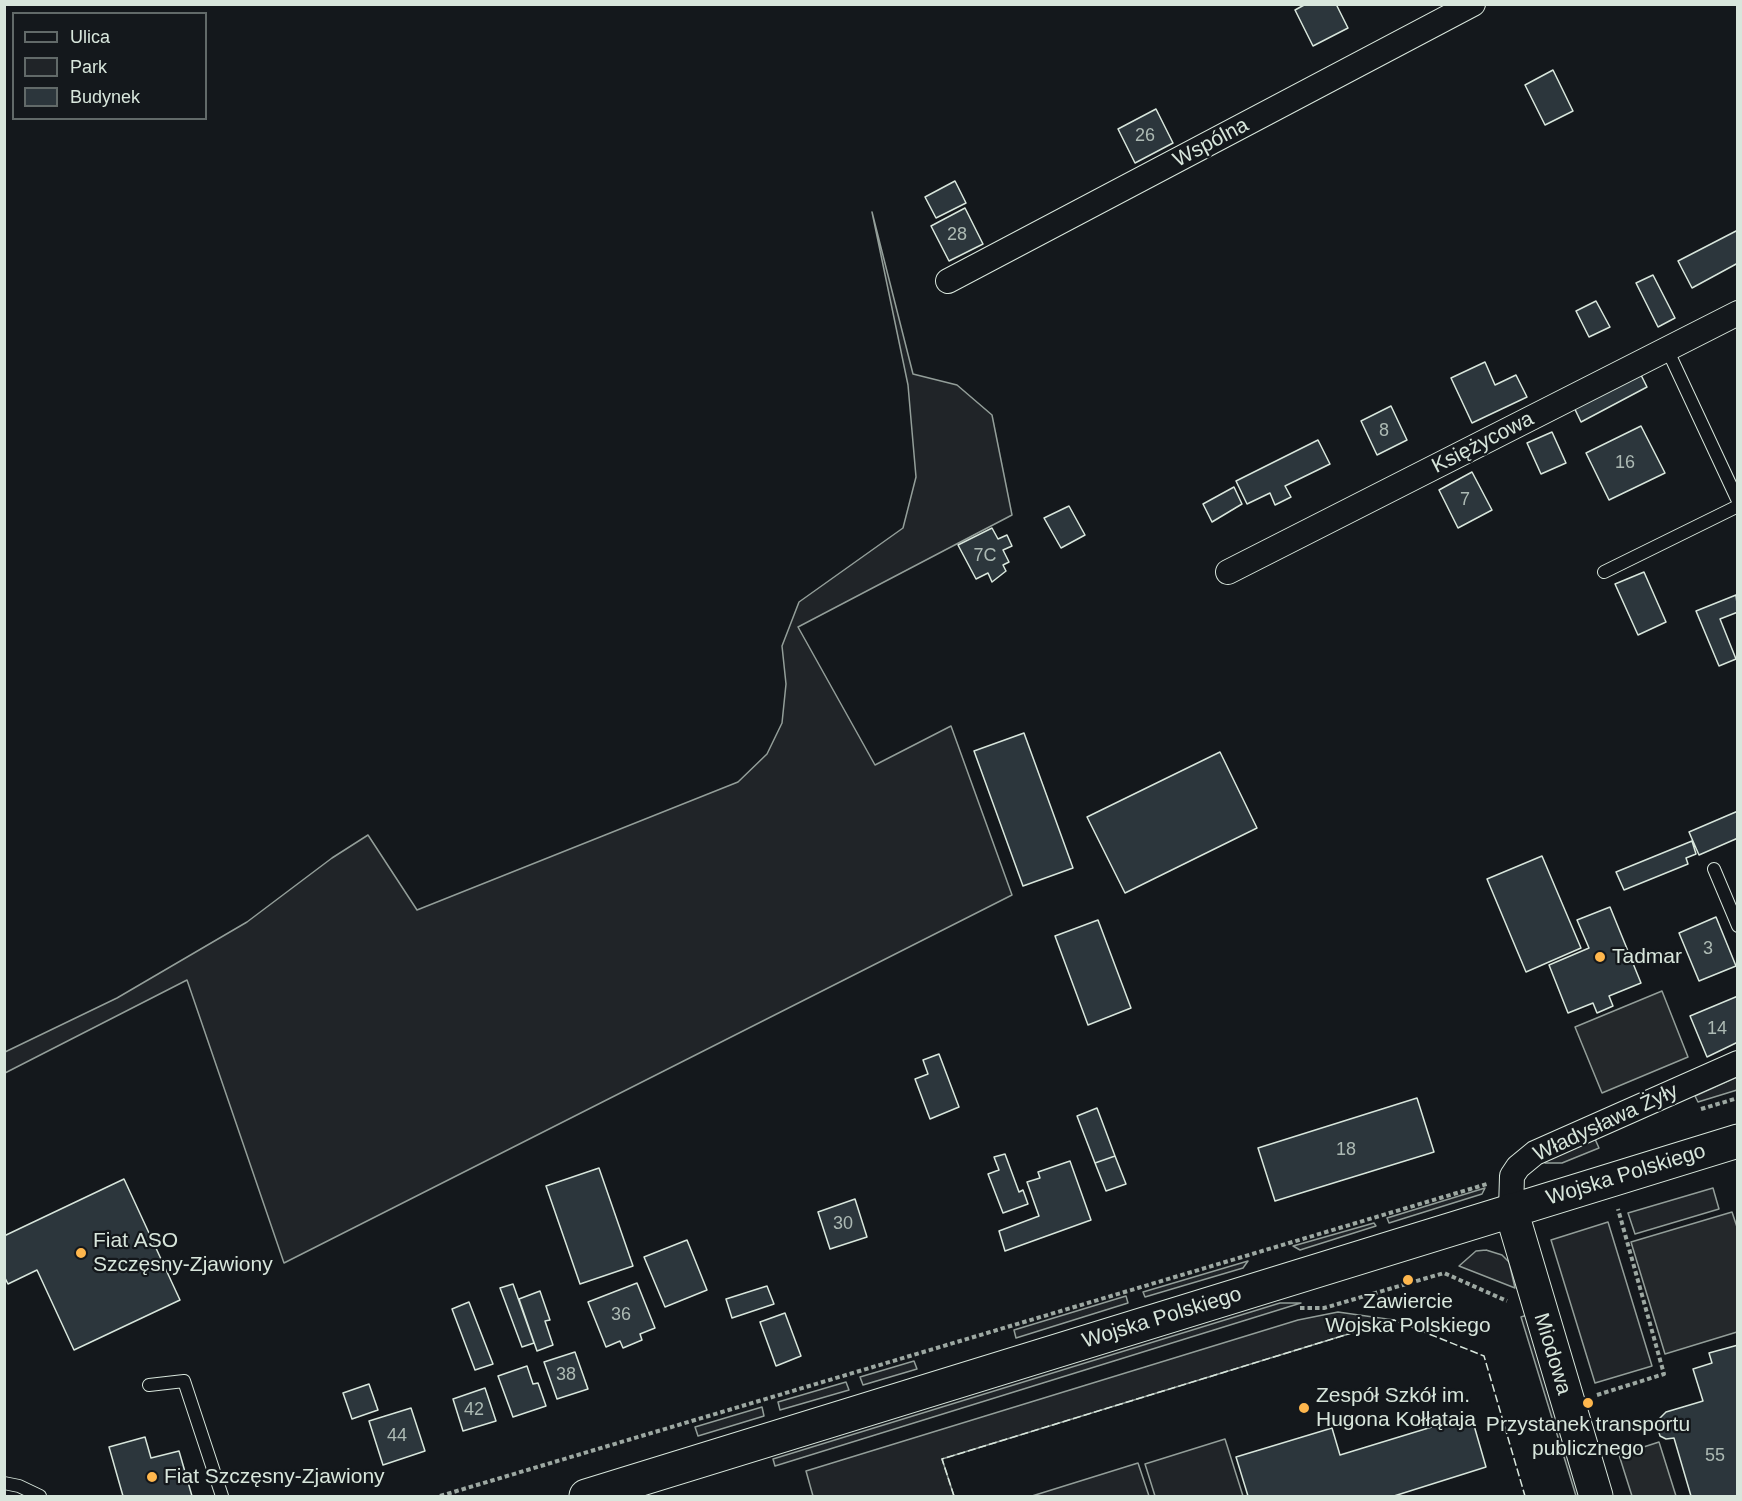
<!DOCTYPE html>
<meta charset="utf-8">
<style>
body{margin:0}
#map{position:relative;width:1742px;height:1501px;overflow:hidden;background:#14181c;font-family:Arial,sans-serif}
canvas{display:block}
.frame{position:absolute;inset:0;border:6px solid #d8e6dc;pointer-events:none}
.legend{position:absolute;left:12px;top:12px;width:195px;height:108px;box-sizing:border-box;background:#14181c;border:2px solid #626a69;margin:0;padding:8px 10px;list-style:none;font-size:18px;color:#d8e6dc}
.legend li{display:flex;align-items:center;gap:12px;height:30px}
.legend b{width:30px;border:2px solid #626a69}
</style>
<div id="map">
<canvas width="1742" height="1501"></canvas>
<div class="frame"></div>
<ul class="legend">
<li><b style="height:8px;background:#14181c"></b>Ulica</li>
<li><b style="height:16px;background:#202428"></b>Park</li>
<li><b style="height:16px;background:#2c363c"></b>Budynek</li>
</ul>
</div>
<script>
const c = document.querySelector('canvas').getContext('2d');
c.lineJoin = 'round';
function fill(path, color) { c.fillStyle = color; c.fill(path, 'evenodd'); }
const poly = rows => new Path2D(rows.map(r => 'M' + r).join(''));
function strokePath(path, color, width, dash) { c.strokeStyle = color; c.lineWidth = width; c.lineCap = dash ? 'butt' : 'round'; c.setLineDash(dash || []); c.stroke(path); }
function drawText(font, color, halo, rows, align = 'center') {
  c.font = font + ' Arial,sans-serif'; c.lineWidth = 4.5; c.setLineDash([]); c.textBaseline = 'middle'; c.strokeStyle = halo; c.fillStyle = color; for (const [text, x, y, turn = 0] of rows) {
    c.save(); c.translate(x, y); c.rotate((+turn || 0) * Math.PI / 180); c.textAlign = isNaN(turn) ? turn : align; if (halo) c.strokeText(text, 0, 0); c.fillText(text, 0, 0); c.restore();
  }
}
const green = poly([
 [872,212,913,374,957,385,992,415,1012,515,798,627,875,765,951,726,1012,895,284,1263,187,980,5,1073,5,1052,117,998,247,922,332,858,368,835,417,910,738,782,767,754,782,723,786,684,782,646,799,602,903,528,916,477,908,385,872,212],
 [1737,1077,1737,1090,1698,1102,1695,1096,1737,1077],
 [1595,1139,1599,1148,1562,1163,1545,1163,1545,1160,1595,1139],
 [1485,1188,1482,1194,1389,1223,1387,1218,1485,1188],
 [1713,1188,1719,1209,1635,1234,1628,1213,1713,1188],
 [1608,1222,1652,1366,1595,1383,1551,1240,1608,1222],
 [1374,1223,1376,1226,1300,1250,1293,1246,1374,1223],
 [1486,1250,1502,1255,1509,1262,1515,1288,1459,1266,1476,1251,1486,1250],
 [1248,1261,1243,1268,1145,1297,1143,1292,1248,1261],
 [1126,1296,1128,1303,1016,1338,1014,1330,1126,1296],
 [1280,1303,1301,1303,775,1466,773,1459,1280,1303],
 [1338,1312,1394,1320,942,1459,954,1496,813,1496,806,1471,1298,1320,1338,1312],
 [1527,1315,1580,1496,1576,1496,1521,1317,1527,1315],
 [914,1361,917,1369,863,1385,860,1377,914,1361],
 [846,1382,849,1390,780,1410,778,1402,846,1382],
 [762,1407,764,1416,698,1436,695,1427,762,1407],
 [1225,1439,1243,1496,1155,1496,1145,1464,1225,1439],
 [1138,1463,1149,1496,1032,1496,1138,1463]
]);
const parking = poly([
 [1662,991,1688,1057,1602,1093,1575,1027,1662,991],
 [1732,1212,1738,1230,1737,1332,1665,1354,1631,1242,1732,1212],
 [1659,1442,1676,1496,1632,1496,1619,1455,1659,1442]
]);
const building = poly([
 [1306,4,1336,4,1348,28,1313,46,1295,10,1306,4],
 [1553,70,1573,111,1545,125,1525,85,1553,70],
 [1156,109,1173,143,1135,163,1118,129,1156,109],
 [955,181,966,203,936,218,925,197,955,181],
 [965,208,983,244,949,261,931,226,965,208],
 [1738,230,1738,263,1692,288,1678,261,1738,230],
 [1653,275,1675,318,1658,327,1636,283,1653,275],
 [1596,301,1610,327,1589,337,1576,311,1596,301],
 [1485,362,1495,385,1516,375,1527,397,1472,423,1451,378,1485,362],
 [1637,367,1647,387,1581,422,1571,401,1637,367],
 [1391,406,1407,440,1377,455,1361,421,1391,406],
 [1641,426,1665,473,1609,500,1586,453,1641,426],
 [1552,432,1566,463,1541,474,1527,443,1552,432],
 [1318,440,1330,464,1285,486,1291,497,1275,505,1270,493,1247,504,1236,481,1318,440],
 [1472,472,1492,510,1458,528,1439,490,1472,472],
 [1234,487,1242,504,1212,522,1203,504,1234,487],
 [1069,506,1085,535,1061,548,1044,518,1069,506],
 [992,528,998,539,1007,535,1012,546,1003,550,1009,562,1003,565,1006,571,992,582,988,573,976,579,958,545,992,528],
 [1644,572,1666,622,1638,635,1615,584,1644,572],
 [1736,595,1738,612,1720,619,1736,659,1719,666,1696,611,1736,595],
 [1024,733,1073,868,1023,886,974,751,1024,733],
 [1220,752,1257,828,1125,893,1087,817,1220,752],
 [1738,811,1738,838,1699,855,1689,832,1738,811],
 [1692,841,1696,854,1686,858,1688,864,1624,890,1616,872,1692,841],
 [1542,856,1581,948,1526,972,1487,879,1542,856],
 [1610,907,1641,983,1609,996,1613,1006,1597,1013,1593,1003,1568,1013,1549,965,1589,948,1577,920,1610,907],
 [1716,917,1736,966,1699,981,1679,933,1716,917],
 [1098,920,1131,1008,1088,1025,1055,936,1098,920],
 [1738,996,1738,1042,1707,1057,1690,1016,1738,996],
 [939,1054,959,1107,930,1119,915,1079,928,1074,923,1060,939,1054],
 [1417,1098,1434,1152,1275,1201,1258,1148,1417,1098],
 [1097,1108,1115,1156,1095,1163,1077,1116,1097,1108],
 [1005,1154,1019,1192,1023,1190,1028,1204,1003,1213,988,1174,999,1170,994,1157,1005,1154],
 [1115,1156,1126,1184,1106,1191,1095,1163,1115,1156],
 [1070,1161,1091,1220,1005,1251,999,1231,1039,1216,1027,1182,1040,1178,1038,1172,1070,1161],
 [599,1168,633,1266,580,1284,546,1186,599,1168],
 [124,1179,180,1300,74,1350,37,1270,8,1284,4,1276,4,1236,124,1179],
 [855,1199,867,1237,830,1249,818,1212,855,1199],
 [687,1240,707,1290,665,1307,644,1257,687,1240],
 [637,1283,655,1328,640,1334,642,1340,623,1348,620,1341,606,1347,588,1302,637,1283],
 [513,1284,534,1343,522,1347,500,1288,513,1284],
 [767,1286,774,1304,732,1318,726,1299,767,1286],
 [540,1291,550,1320,545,1321,553,1345,537,1351,519,1299,540,1291],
 [469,1302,493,1364,475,1370,452,1309,469,1302],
 [785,1313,801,1356,776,1366,760,1322,785,1313],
 [1738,1345,1738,1496,1691,1496,1674,1438,1666,1439,1660,1436,1656,1422,1666,1412,1703,1401,1693,1369,1712,1363,1709,1353,1738,1345],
 [575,1352,588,1389,557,1399,544,1362,575,1352],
 [527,1366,533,1384,538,1383,546,1406,513,1417,498,1376,527,1366],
 [369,1384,378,1410,352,1419,343,1393,369,1384],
 [485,1388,496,1421,463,1431,453,1399,485,1388],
 [411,1408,425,1451,383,1465,369,1421,411,1408],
 [1471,1415,1486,1467,1394,1496,1248,1496,1236,1457,1332,1428,1340,1455,1471,1415],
 [145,1437,151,1458,179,1451,192,1496,123,1496,109,1447,145,1437]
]);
const path = poly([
 [1701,1109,1738,1098],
 [1300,1308,1324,1308,1444,1273,1507,1301],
 [1597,1395,1664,1374,1618,1209],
 [440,1496,1487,1184]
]);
const lane = poly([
 [1667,349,1738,501],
 [1604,572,1738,506],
 [1714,869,1738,926],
 [149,1385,184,1381,222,1496],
 [4,1483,19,1486,40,1496]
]);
const street = poly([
 [948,281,1473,4],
 [1228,572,1738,313],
 [1511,1210,1512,1176,1518,1167,1535,1153,1738,1063]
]);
const secondary = poly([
 [1511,1210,1596,1496],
 [586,1496,1738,1141]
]);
const fence = poly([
 [954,1496,942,1459,1394,1320,1484,1356,1525,1496]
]);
const markers = [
 [1600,957,6,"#ffb74d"],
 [81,1253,6,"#ffb74d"],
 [1408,1280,6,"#ffb74d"],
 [1588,1403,6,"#ffb74d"],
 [1304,1408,6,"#ffb74d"],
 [152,1477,6,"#ffb74d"]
];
const numberNames = [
 ["26",1145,136],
 ["28",957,235],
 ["8",1384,431],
 ["16",1625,463],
 ["7",1465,500],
 ["7C",985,556],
 ["3",1708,949],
 ["14",1717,1029],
 ["18",1346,1150],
 ["30",843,1224],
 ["36",621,1315],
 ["38",566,1375],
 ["42",474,1410],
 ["44",397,1436],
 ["55",1715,1456]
];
const streetNames = [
 ["Wspólna",1211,143,-28],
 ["Księżycowa",1483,443,-27],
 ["Władysława Żyły",1606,1123,-25],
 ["Wojska Polskiego",1626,1175,-17],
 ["Wojska Polskiego",1162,1318,-17],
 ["Miodowa",1552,1354,73]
];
const poiNames = [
 ["Tadmar",1612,957],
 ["Fiat ASO",93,1241],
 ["Szczęsny-Zjawiony",93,1265],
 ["Zawiercie",1408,1302,"center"],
 ["Wojska Polskiego",1408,1326,"center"],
 ["Zespół Szkół im.",1316,1396],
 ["Hugona Kołłątaja",1316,1420],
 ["Przystanek transportu",1588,1425,"center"],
 ["publicznego",1588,1449,"center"],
 ["Fiat Szczęsny-Zjawiony",164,1477]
];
fill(green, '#202428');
strokePath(green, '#939e99', 1.5);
fill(parking, '#24282b');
strokePath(parking, '#939e99', 1.5);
fill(building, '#2c363c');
strokePath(building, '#d8e6dc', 1.5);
strokePath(lane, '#d8e6dc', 14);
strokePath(street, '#d8e6dc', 26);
strokePath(secondary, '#d8e6dc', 35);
strokePath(path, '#9da8a2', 4, [4.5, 3]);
strokePath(lane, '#14181c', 12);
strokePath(street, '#14181c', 24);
strokePath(secondary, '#14181c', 33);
strokePath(fence, '#d8e6dc', 1.5, [8, 3]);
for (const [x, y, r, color] of markers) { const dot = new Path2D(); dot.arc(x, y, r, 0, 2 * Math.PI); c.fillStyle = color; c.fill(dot); strokePath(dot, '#14181c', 2); }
drawText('18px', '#adbab4', null, numberNames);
drawText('21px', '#d8e6dc', '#14181c', streetNames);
drawText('21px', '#d8e6dc', '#14181c', poiNames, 'left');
</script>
